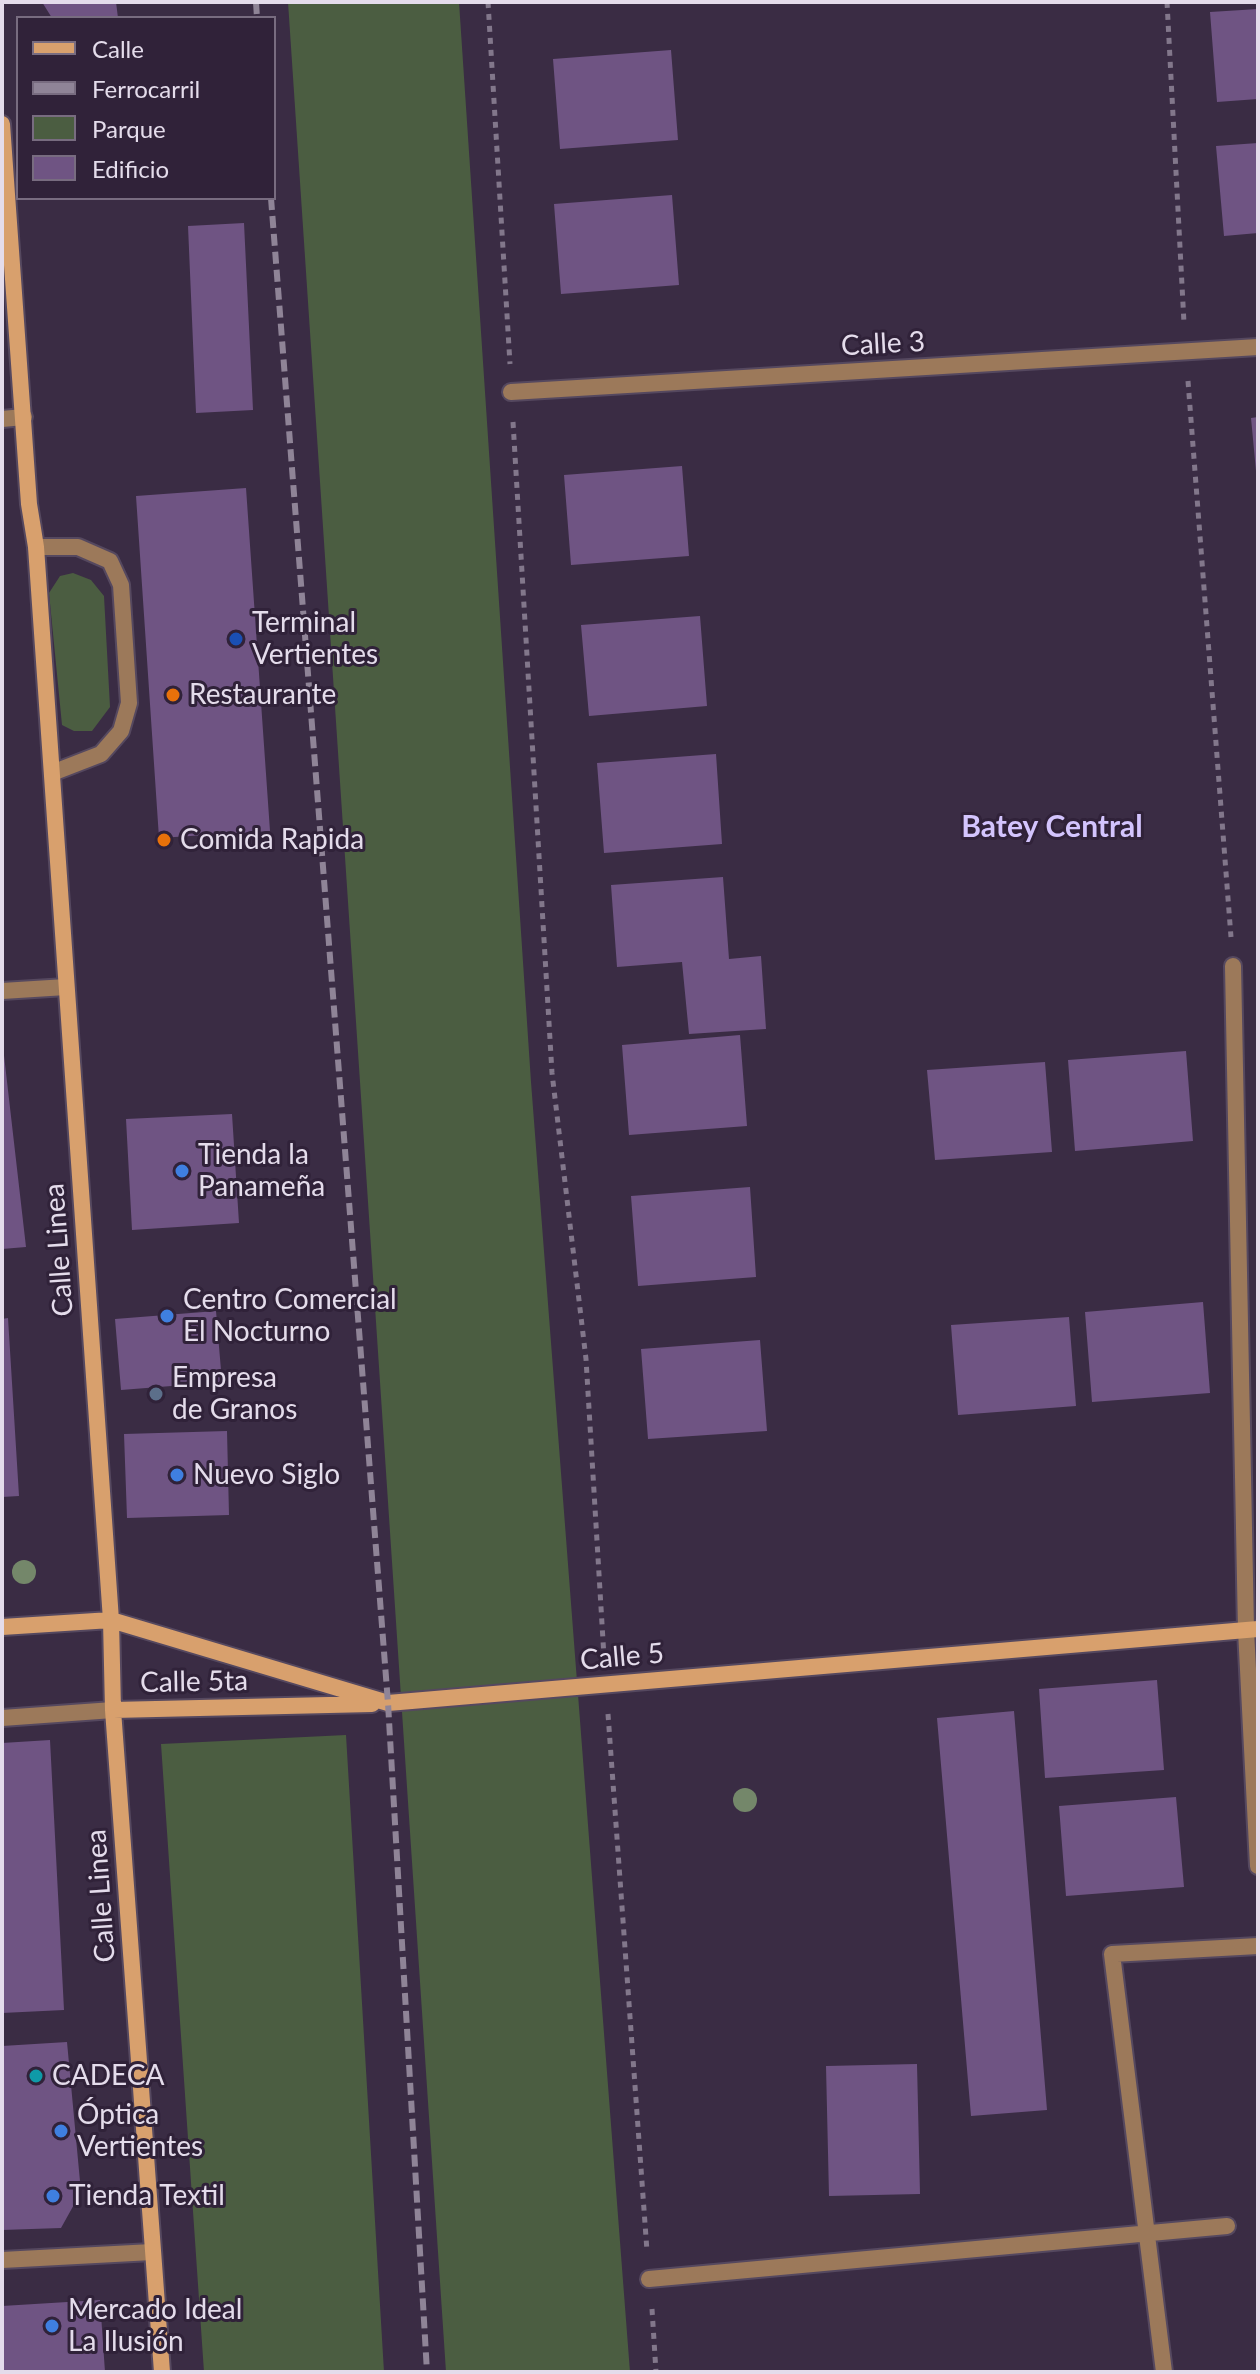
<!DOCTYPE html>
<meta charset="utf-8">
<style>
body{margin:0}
#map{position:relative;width:1260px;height:2374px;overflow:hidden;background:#3a2c44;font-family:Lato,sans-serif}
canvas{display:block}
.frame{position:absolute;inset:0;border:4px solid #e4dceb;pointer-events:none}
.legend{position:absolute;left:16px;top:16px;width:260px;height:184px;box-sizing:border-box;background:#302239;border:2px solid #786c80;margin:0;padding:10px 14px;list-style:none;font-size:24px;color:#e4dceb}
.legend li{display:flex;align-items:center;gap:16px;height:40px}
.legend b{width:40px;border:2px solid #786c80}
</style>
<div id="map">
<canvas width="1260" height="2374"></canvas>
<div class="frame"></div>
<ul class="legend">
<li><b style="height:10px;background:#d8a06d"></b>Calle</li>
<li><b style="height:10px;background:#8f8497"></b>Ferrocarril</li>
<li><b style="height:22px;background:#4b5d41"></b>Parque</li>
<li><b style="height:22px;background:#6f5483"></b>Edificio</li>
</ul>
</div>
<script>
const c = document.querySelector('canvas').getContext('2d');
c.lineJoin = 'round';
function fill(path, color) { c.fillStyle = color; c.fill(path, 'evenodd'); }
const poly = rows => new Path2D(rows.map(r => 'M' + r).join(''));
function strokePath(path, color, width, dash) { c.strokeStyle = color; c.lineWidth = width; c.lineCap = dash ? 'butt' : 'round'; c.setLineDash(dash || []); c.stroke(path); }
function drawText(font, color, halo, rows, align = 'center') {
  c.font = font + ' Lato,sans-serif'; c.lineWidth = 6; c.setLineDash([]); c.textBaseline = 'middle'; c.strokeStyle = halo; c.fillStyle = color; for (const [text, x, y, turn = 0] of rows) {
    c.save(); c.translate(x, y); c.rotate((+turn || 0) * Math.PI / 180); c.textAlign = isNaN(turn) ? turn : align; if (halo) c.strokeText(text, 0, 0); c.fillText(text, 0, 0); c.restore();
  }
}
const green = poly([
 [288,2,459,2,531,1082,630,2372,446,2372],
 [73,573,91,580,104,596,110,707,92,731,74,731,62,725,49,593,60,576],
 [346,1735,384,2372,204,2372,161,1744]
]);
const building = poly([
 [42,2,116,2,118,18,52,18],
 [1258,9,1258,99,1217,102,1210,12],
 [671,50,678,140,560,149,553,59],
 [1258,143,1258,233,1224,236,1216,146],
 [672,195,679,285,561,294,554,204],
 [244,223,253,410,196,413,188,226],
 [1258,417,1258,471,1256,471,1251,418],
 [682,466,689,556,571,565,564,475],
 [246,488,270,831,159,838,136,496],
 [700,616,707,706,589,716,581,625],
 [716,754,722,844,604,853,597,763],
 [723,877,729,959,761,956,766,1029,689,1034,682,962,617,967,611,885],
 [740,1035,747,1126,629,1135,622,1045],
 [2,1038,26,1247,2,1249],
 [1186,1051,1193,1141,1075,1151,1068,1060],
 [1045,1062,1052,1152,935,1160,927,1070],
 [232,1114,239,1223,132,1230,126,1119],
 [750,1187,756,1277,638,1286,631,1196],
 [1203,1302,1210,1393,1092,1402,1085,1312],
 [216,1311,222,1382,121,1390,115,1319],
 [1069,1317,1076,1406,958,1415,951,1325],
 [8,1318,19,1496,2,1497,2,1319],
 [760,1340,767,1431,648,1439,641,1349],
 [227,1431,229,1515,127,1518,124,1434],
 [1157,1680,1164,1770,1045,1778,1039,1689],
 [1014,1711,1047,2110,971,2116,937,1718],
 [50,1740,64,2010,2,2013,2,1743],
 [1176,1797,1184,1887,1066,1896,1059,1806],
 [67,2042,81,2192,61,2228,2,2230,2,2046],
 [917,2064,920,2194,829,2196,826,2066],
 [100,2300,105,2372,4,2372,2,2306]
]);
const path = poly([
 [488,2,510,364],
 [1167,2,1184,323],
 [1188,381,1231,937],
 [513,422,552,1073,586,1359,604,1657],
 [608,1714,647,2251],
 [652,2309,656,2372]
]);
const lane = poly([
 [36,547,78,547,110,561,121,585,129,703,121,731,101,754,52,773],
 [1233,966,1246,1630,1258,1866],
 [649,2279,1227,2226],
 [1164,2372,1112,1954,1258,1946]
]);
const street = poly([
 [511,392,1258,347],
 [2,419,24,417],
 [2,991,66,987],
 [2,1718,113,1710],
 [2,2260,152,2252]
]);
const secondary = poly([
 [2,124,29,504,36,547,111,1620,113,1710,162,2372],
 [2,1627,111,1620,388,1703,1258,1629],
 [113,1710,372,1704]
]);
const rail = poly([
 [256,2,257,18],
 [271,198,388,1703,427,2372]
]);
const trees = [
 [24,1572],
 [745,1800]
];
const markers = [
 [236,639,8,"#1a4fb4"],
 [173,695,8,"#e8710a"],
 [164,840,8,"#e8710a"],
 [182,1171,8,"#3f7fe0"],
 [167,1316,8,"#3f7fe0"],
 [156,1394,8,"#5c6f8a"],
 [177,1475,8,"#3f7fe0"],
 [36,2076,8,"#0f9aa8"],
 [61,2131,8,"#3f7fe0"],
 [53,2196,8,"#3f7fe0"],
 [52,2326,8,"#3f7fe0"]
];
const streetNames = [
 ["Calle 3",883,344,-3],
 ["Calle Linea",59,1250,-94],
 ["Calle 5",622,1657,-5],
 ["Calle 5ta",194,1682,-1],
 ["Calle Linea",101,1896,-94]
];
const poiNames = [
 ["Terminal",252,623],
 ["Vertientes",252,655],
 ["Restaurante",189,695],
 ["Comida Rapida",180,840],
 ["Tienda la",198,1155],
 ["Panameña",198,1187],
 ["Centro Comercial",183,1300],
 ["El Nocturno",183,1332],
 ["Empresa",172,1378],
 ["de Granos",172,1410],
 ["Nuevo Siglo",193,1475],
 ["CADECA",52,2076],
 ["Óptica",77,2115],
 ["Vertientes",77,2147],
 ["Tienda Textil",69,2196],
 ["Mercado Ideal",68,2310],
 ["La Ilusión",68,2342]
];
const neighbourhoodNames = [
 ["Batey Central",1052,827]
];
fill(green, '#4b5d41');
fill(building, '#6f5483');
strokePath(lane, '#55485f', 20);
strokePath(street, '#55485f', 20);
strokePath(secondary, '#55485f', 20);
strokePath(path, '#82778b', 5, [6, 6]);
strokePath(lane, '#9c795a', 16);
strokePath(street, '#9c795a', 16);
strokePath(secondary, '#d8a06d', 16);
strokePath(rail, '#8f8497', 6, [12, 6]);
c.fillStyle = '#74876a';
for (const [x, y] of trees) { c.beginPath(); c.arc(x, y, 12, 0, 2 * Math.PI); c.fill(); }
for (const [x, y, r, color] of markers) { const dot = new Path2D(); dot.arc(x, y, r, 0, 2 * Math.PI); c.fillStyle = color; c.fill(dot); strokePath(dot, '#302239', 3); }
drawText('28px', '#e4dceb', '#302239', streetNames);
drawText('28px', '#e4dceb', '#302239', poiNames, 'left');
drawText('bold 30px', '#d3c4fd', '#302239', neighbourhoodNames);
</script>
